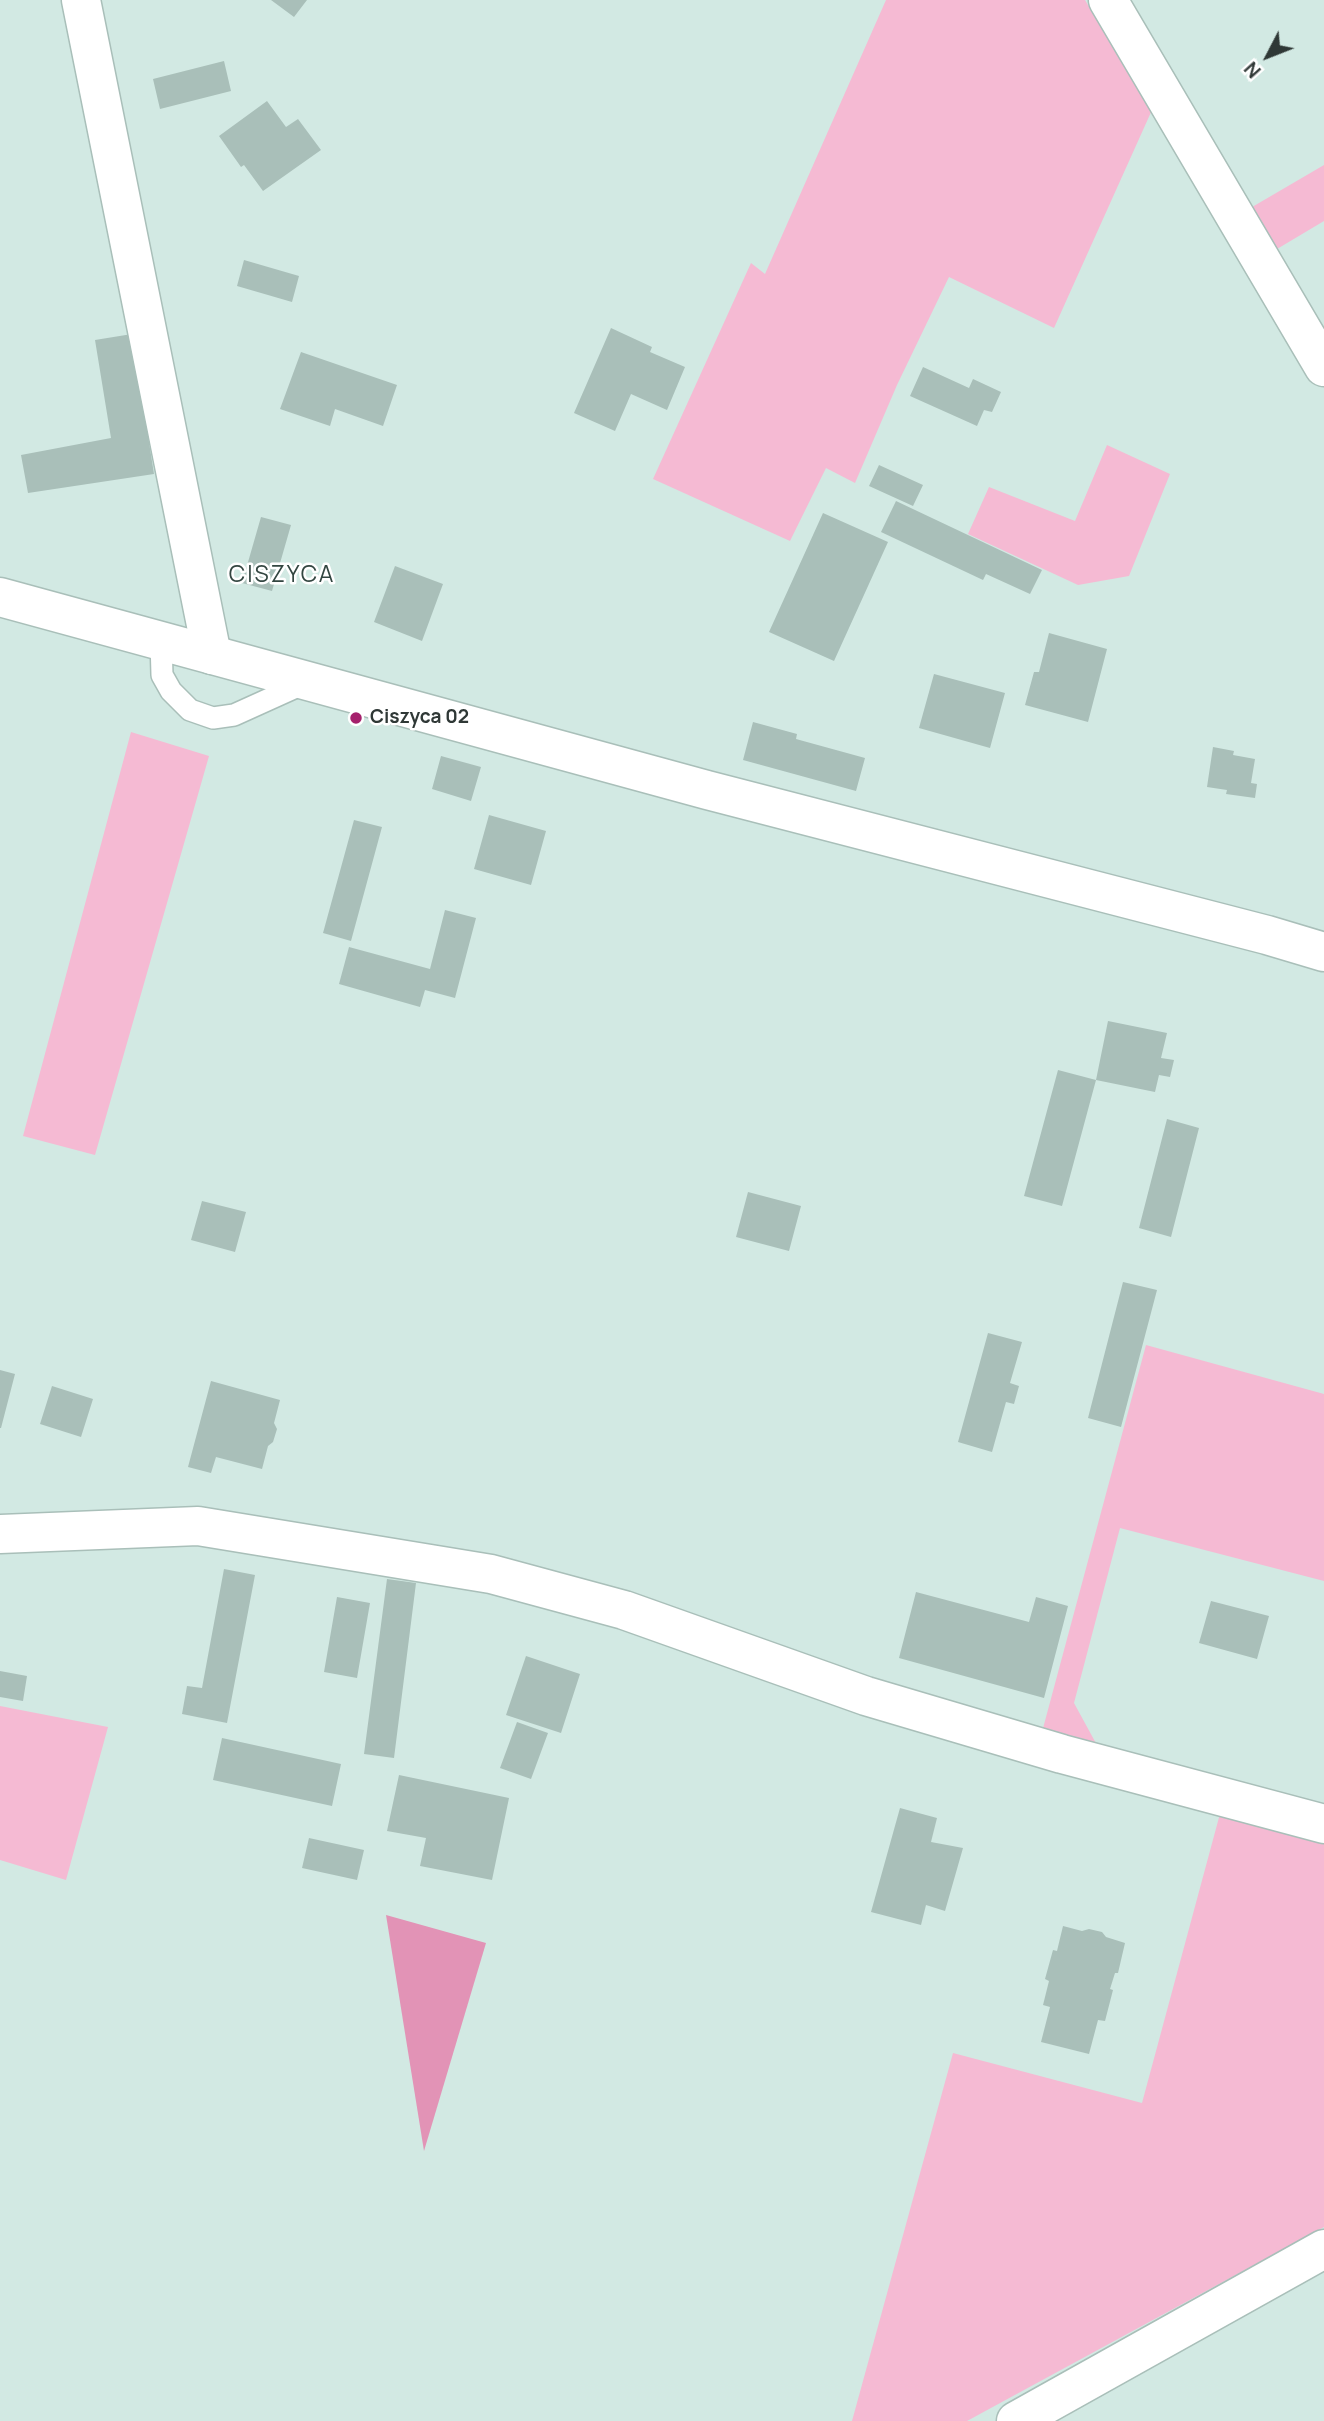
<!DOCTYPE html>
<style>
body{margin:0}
#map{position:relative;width:1324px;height:2421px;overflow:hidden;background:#d2e9e3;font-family:Manrope,sans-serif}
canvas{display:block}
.north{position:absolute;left:1233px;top:21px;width:70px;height:70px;-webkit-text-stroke:5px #fff;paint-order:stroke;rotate:228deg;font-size:19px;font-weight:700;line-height:28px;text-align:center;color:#2f3836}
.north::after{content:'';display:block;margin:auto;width:24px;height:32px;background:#2f3836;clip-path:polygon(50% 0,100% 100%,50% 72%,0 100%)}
</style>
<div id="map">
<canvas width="1324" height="2421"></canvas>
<div class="north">N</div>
</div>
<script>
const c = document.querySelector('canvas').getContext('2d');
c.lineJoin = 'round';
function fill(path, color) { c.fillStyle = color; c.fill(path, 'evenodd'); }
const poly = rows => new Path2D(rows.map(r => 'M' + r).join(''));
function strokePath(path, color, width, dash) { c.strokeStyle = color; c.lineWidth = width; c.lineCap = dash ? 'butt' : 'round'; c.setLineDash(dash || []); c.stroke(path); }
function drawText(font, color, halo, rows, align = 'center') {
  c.font = font + ' Manrope,sans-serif'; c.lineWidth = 5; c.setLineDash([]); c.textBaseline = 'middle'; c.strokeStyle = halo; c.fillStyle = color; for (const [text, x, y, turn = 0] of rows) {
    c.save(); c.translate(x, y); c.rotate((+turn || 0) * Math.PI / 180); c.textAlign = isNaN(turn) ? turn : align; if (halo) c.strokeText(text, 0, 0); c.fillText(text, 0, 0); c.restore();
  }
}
const green = poly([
 [886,0,1085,0,1152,110,1054,328,949,277,897,385,855,483,826,468,790,541,653,479,751,263,765,274],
 [1324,165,1324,221,1272,252,1247,210],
 [1107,445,1170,474,1129,576,1078,585,968,534,989,487,1075,521],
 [131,732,209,756,95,1155,23,1136],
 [1146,1345,1324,1394,1324,1581,1120,1528,1074,1703,1098,1747,1042,1732],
 [0,1706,108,1727,66,1880,0,1860],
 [1221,1810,1324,1838,1324,2227,967,2421,852,2421,953,2053,1142,2103]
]);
const forest = poly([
 [386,1915,486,1943,424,2151]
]);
const building = poly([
 [271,0,307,0,294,17],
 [224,61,231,91,160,109,153,79],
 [267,101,286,127,298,119,321,150,263,191,244,165,241,167,219,136],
 [244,260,299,276,292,302,237,286],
 [611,328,652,347,650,352,685,367,667,410,631,394,615,431,574,413],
 [132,334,154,474,28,493,21,455,111,438,95,340],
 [301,352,397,385,383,426,335,409,330,426,280,409],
 [923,367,969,388,973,379,1001,392,992,412,984,410,977,426,910,396],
 [879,465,923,485,913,506,869,486],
 [896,501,1042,570,1030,594,986,574,983,580,881,532],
 [823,513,888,542,834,661,769,632],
 [261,517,291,525,272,591,242,583],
 [395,566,443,584,422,641,374,622],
 [1049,633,1107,649,1088,722,1025,705,1034,672,1039,672],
 [934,674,1005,693,990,748,919,728],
 [753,722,797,734,796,739,865,758,856,791,743,760],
 [1213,747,1234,751,1233,755,1255,759,1251,783,1257,784,1255,798,1226,794,1227,790,1207,787],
 [441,756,481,767,471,801,432,789],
 [489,815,546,831,531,885,474,869],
 [354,820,382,827,351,941,323,933],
 [445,910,476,918,455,998,425,990,420,1007,339,984,349,947,430,969],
 [1108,1021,1167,1033,1161,1058,1174,1060,1170,1077,1159,1075,1155,1092,1096,1080],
 [1058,1070,1096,1080,1062,1206,1024,1196],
 [1167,1119,1199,1128,1171,1237,1139,1228],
 [748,1192,801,1206,789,1251,736,1237],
 [202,1201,246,1212,235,1252,191,1240],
 [1123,1282,1157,1290,1121,1427,1088,1418],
 [988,1333,1022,1342,1010,1383,1019,1386,1014,1404,1006,1402,992,1452,958,1442],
 [0,1370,15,1374,1,1428,0,1428],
 [211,1381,280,1400,274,1423,277,1429,273,1442,268,1446,262,1469,216,1457,211,1473,188,1467],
 [52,1386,93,1399,81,1437,40,1424],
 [224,1569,255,1575,227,1723,182,1714,187,1686,202,1688],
 [387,1579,416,1583,394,1758,364,1754],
 [916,1592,1029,1622,1036,1597,1068,1606,1044,1698,899,1658],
 [337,1597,370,1603,357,1678,324,1672],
 [1211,1601,1269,1616,1257,1659,1199,1643],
 [526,1656,580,1674,561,1733,506,1715],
 [0,1671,27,1676,23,1701,0,1697],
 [517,1722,548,1733,531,1779,500,1768],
 [222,1738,341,1764,332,1806,213,1780],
 [399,1775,509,1798,492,1880,420,1866,426,1838,387,1831],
 [900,1808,937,1818,931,1842,963,1848,945,1911,926,1905,921,1925,871,1912],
 [309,1838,364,1850,357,1880,302,1868],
 [1063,1926,1082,1931,1089,1929,1102,1932,1106,1937,1125,1943,1118,1973,1115,1973,1110,1989,1113,1990,1105,2021,1098,2020,1089,2054,1041,2042,1050,2007,1043,2005,1049,1981,1045,1979,1053,1950,1057,1951]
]);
const lane = poly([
 [161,641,162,675,171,691,190,710,213,718,234,715,307,682]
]);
const street = poly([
 [81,0,212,655],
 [1108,0,1324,367],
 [0,1534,198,1526,491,1574,624,1610,866,1696,1062,1754,1324,1824],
 [1016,2421,1324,2249]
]);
const secondary = poly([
 [0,597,707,790,1267,935,1324,952]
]);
const markers = [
 [356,718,7,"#a5206c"]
];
const poiNames = [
 ["Ciszyca 02",370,718]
];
const quarterNames = [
 ["CISZYCA",282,576]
];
fill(green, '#f5bad3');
fill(forest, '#e293b6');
fill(building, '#a9bfb9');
strokePath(lane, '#a9bfb9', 24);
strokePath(street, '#a9bfb9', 41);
strokePath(secondary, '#a9bfb9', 41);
strokePath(lane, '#fff', 21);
strokePath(street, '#fff', 38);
strokePath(secondary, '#fff', 38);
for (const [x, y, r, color] of markers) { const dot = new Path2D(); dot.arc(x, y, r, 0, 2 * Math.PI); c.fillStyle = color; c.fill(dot); strokePath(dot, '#fff', 2.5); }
drawText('bold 19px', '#2f3836', '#fff', poiNames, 'left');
c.letterSpacing = '2px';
drawText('23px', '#334641', '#fff', quarterNames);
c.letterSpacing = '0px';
</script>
